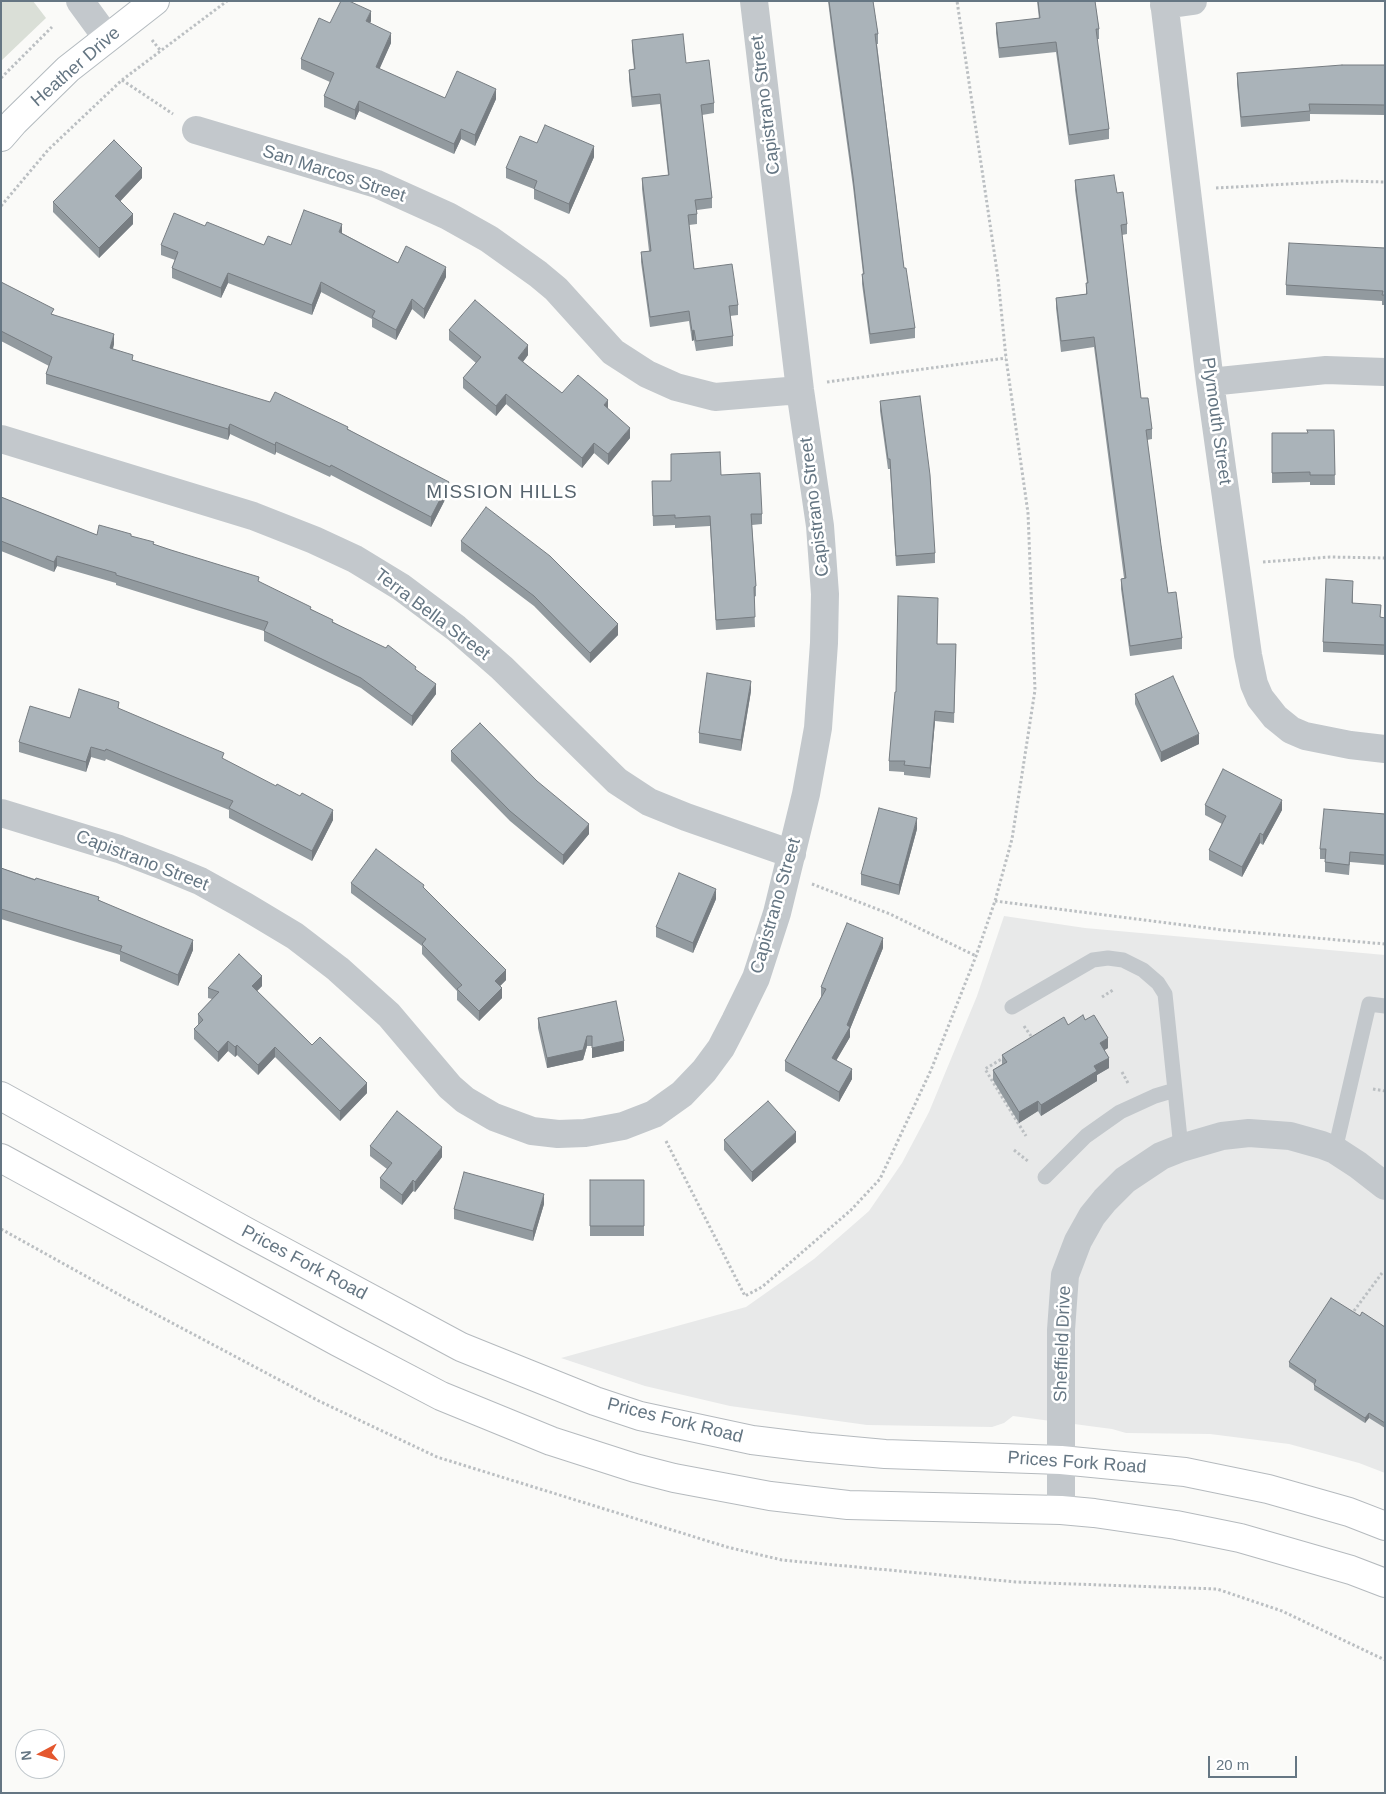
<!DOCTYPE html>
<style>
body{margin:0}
#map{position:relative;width:1386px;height:1794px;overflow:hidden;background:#fafaf8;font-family:Helvetica,sans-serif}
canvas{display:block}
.frame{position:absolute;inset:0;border:2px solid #657683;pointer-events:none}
.north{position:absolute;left:15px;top:1729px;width:50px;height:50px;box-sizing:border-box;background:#fff;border:1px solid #c1c8cd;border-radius:50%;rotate:264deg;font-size:14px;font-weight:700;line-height:20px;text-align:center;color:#657683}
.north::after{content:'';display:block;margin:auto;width:18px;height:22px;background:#e4572e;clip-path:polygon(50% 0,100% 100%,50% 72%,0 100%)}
.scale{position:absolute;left:1208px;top:1756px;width:89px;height:22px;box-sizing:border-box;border:2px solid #657683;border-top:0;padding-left:6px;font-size:15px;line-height:18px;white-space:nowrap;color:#657683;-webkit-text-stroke:4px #fff;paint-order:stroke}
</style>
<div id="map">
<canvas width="1386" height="1794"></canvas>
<div class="frame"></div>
<div class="north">N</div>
<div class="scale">20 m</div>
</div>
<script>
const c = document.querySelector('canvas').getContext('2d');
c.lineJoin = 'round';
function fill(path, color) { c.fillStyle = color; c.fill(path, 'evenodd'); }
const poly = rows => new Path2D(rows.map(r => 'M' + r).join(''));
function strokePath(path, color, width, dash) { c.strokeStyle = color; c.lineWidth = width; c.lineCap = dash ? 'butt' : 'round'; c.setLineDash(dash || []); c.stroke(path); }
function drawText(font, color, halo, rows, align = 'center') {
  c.font = font + ' Helvetica,sans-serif'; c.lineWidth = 5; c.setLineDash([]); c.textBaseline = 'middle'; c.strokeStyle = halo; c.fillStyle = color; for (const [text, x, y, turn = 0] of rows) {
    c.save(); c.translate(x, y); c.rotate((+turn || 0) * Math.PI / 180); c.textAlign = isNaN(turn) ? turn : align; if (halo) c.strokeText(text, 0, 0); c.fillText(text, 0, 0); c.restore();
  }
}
const built = poly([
 [1004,916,1085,928,1385,955,1385,1473,1359,1463,1289,1444,1210,1434,1126,1433,1112,1429,1013,1416,1004,1423,992,1427,867,1425,730,1406,645,1386,561,1358,746,1307,814,1259,869,1211,902,1163,929,1112,977,996]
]);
const green = poly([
 [1,1,33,1,46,18,1,61]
]);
const path = poly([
 [152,40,160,50],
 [1,78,52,27],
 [122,80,173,114],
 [1216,188,1343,181,1385,182],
 [1,206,48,150,122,80,227,1],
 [827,382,1006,358],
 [1263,562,1330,557,1385,558],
 [812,884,890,914,976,956],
 [995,901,1223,930,1385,944],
 [1102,997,1113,990],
 [1024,1026,1031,1036],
 [1005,1057,985,1069,1026,1136],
 [1122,1072,1129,1085],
 [1373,1089,1385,1091],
 [666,1141,745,1296,762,1287,851,1210,880,1179,931,1070,976,956,995,901,1012,839,1035,690,1028,513,1006,358,998,278,957,1],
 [1014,1150,1029,1162],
 [1,1229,127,1299,319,1401,437,1457,727,1547,782,1560,1016,1582,1217,1589,1282,1611,1385,1660],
 [1351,1315,1382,1273]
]);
const lane = poly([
 [1012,1007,1093,960,1108,958,1123,960,1143,970,1158,983,1165,994,1181,1148],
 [1335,1150,1369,1004,1385,1006],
 [1045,1177,1086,1136,1120,1112,1155,1096,1175,1090]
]);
const street = poly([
 [80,1,107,38],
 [1164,1,1210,382,1248,655,1254,684,1260,698,1275,717,1291,730,1305,736,1350,745,1385,749],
 [1164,5,1193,1],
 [196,130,377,184,448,216,489,239,538,274,556,289,613,352,647,374,676,387,715,397,800,390],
 [1210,382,1326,370,1385,372],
 [1,439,253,516,314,540,355,559,401,587,456,628,502,668,617,781,649,802,686,817,792,854],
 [1,813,119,849,166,867,200,881,245,906,295,936,338,969,389,1015,450,1087,465,1100,494,1117,532,1131,558,1134,585,1133,623,1126,654,1114,682,1094,704,1071,721,1048,735,1021,756,978,777,913,806,794,818,728,824,643,825,594,820,526,800,390,754,1],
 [1061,1510,1061,1330,1065,1275,1078,1241,1092,1216,1105,1200,1125,1180,1161,1156,1181,1148,1222,1136,1249,1133,1290,1136,1322,1145,1335,1150,1358,1165,1385,1186]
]);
const secondary = poly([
 [1,137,14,122,68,69,155,1]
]);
const primary = poly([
 [1,1096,245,1231,461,1347,595,1401,640,1416,752,1440,809,1447,885,1454,1061,1460,1185,1472,1268,1489,1349,1512,1385,1526],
 [1,1158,338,1342,441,1396,551,1441,635,1468,674,1478,770,1496,848,1505,1061,1510,1094,1513,1176,1525,1240,1538,1351,1570,1385,1583]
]);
const wall = poly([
 [828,1,873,1,878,34,878,44,877,44,904,268,915,328,915,338,870,344,862,284,862,274,863,274,853,187,834,49],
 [1037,1,1095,1,1099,29,1099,39,1097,39,1109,129,1109,139,1069,145,1056,52,999,58,996,33,996,23,1039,19],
 [371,21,370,23,391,43,379,69,445,98,496,99,475,146,461,139,454,154,359,111,355,120,324,107,324,96,330,82,301,69,301,59,330,23],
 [632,40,686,63,714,103,714,113,702,115,712,198,712,208,697,210,697,224,689,225,694,269,738,305,738,315,730,316,733,336,733,346,696,351,694,340,692,341,689,321,650,327,641,262,641,252,649,251,642,189,642,178,668,175,660,104,632,107,629,80,629,70,634,69,632,50],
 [1385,65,1385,115,1310,114,1310,121,1241,127,1237,84,1237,73],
 [537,143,594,157,569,214,534,199,534,189,506,178,506,168],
 [142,178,120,201,133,224,99,258,53,212,53,202],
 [1075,180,1117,193,1127,224,1127,234,1122,235,1141,398,1152,429,1152,439,1147,440,1161,545,1168,593,1182,638,1182,649,1130,656,1121,589,1121,579,1124,578,1094,347,1061,352,1056,308,1056,298,1086,294,1086,283,1087,283,1075,190],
 [205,226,264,245,291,245,342,233,398,263,446,277,424,319,412,309,396,340,372,327,372,319,321,292,312,315,228,283,221,298,172,278,172,268,175,260,161,255,161,245],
 [1385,248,1385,305,1382,305,1382,301,1286,295,1286,285],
 [1,282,54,315,114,344,113,349,133,360,348,429,449,492,431,527,331,475,330,477,276,452,275,455,230,434,228,440,46,384,46,374,49,366,1,341],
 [449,330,528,355,523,362,562,393,608,409,630,438,608,465,594,453,582,468,506,404,496,416,463,388,463,378,476,363,449,340],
 [880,401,935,553,935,563,896,566,890,469,888,469,880,411],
 [1334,430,1335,485,1310,485,1310,482,1272,483,1272,433,1307,433],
 [721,475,762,514,762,524,752,525,756,586,756,596,754,597,755,627,716,630,710,526,675,528,675,525,653,526,652,481,671,481],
 [1,497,97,535,131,536,259,582,311,609,416,670,436,694,412,726,361,688,264,641,264,631,116,585,116,583,57,566,54,572,1,551],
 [461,541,618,635,590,663,534,606,461,551],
 [1353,591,1353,603,1381,617,1385,618,1385,655,1323,652,1323,642],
 [937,644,956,644,954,723,935,721,930,778,904,775,904,772,889,771,889,761,896,692],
 [751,691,741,751,699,743,699,733],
 [1135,694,1199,744,1161,762,1135,704],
 [119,709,224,760,333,820,312,861,229,818,229,810,106,759,105,761,91,757,86,772,19,752,19,742,70,718],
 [451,751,589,834,563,865,510,821,451,761],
 [1205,805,1282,810,1263,845,1260,843,1242,877,1209,860,1209,850,1222,824,1205,815],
 [1385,814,1385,865,1350,862,1349,875,1325,872,1325,859,1320,859,1320,849],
 [917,829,899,895,861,885,861,874],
 [1,868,99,900,193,950,178,986,120,961,120,955,1,919],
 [351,883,424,889,506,980,500,986,502,998,479,1021,457,1000,457,991,422,954,422,946,351,893],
 [716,899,693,953,656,937,656,927],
 [883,948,850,1029,850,1037,836,1060,852,1079,839,1102,785,1071,785,1061,821,997,821,987],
 [262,986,257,991,312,1045,367,1093,340,1121,275,1057,258,1075,237,1055,235,1057,228,1051,218,1062,194,1039,194,1029,198,1025,198,1014,212,999,208,998,208,988],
 [616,1001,624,1051,592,1058,592,1046,587,1046,583,1060,547,1068,538,1028,538,1018],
 [1085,1020,1108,1048,1104,1050,1109,1068,1097,1075,1097,1081,1041,1116,1038,1111,1019,1123,993,1080,993,1070,1002,1064,1002,1055],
 [724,1140,796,1142,752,1182,724,1150],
 [370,1146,442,1157,415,1192,413,1191,402,1205,380,1188,380,1178,387,1169,370,1156],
 [590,1180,644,1180,644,1236,590,1236],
 [544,1204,533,1241,454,1219,454,1209],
 [1360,1316,1385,1327,1385,1428,1369,1418,1365,1423,1314,1390,1314,1384,1289,1367,1289,1362]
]);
const shadedWall = poly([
 [371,11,371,21,366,32,366,21],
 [391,33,391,43,376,77,376,67],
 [496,89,496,99,475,146,475,135],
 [359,101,359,111,355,120,355,110],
 [461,129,461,139,454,154,454,144],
 [594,146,594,157,569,214,569,204],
 [142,168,142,178,115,207,115,196],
 [133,214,133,224,99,258,99,248],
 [342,224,342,234,339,232],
 [446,267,446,277,424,319,424,309],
 [228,273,228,283,221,298,221,288],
 [321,282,321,292,312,315,312,305],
 [412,299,412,309,396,340,396,330],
 [694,330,694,340,692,341,692,331],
 [114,334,114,344,110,358,110,348],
 [528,345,528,355,518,368,518,358],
 [506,394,506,404,496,416,496,406],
 [608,400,608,410,604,405],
 [230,424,230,434,228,440,228,429],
 [630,428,630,438,608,465,608,454],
 [276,442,276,452,275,455,275,445],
 [594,443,594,453,582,468,582,458],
 [449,482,449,492,431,527,431,517],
 [57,556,57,566,54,572,54,562],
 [618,624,618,635,590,663,590,653],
 [751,681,751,691,741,751,741,740],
 [436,684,436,694,412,726,412,716],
 [935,711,935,721,930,778,930,768],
 [1199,734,1199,744,1161,762,1161,752],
 [91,747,91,757,86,772,86,762],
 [1282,800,1282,810,1263,845,1263,835],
 [333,810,333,820,312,861,312,851],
 [917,818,917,829,899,895,899,885],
 [589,824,589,834,563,865,563,855],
 [1260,833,1260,843,1242,877,1242,867],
 [716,889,716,899,693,953,693,943],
 [883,938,883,948,850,1029,850,1037,832,1068,832,1058,847,1025],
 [193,940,193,950,178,986,178,975],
 [506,970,506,980,495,991,495,981],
 [262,976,262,986,252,996,252,986],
 [502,988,502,998,479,1021,479,1011],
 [587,1036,587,1046,583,1060,547,1068,547,1058],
 [1108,1038,1108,1048,1100,1053,1100,1043],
 [228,1041,228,1051,218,1062,218,1052],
 [624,1041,624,1051,592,1058,592,1048],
 [237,1045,237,1055,235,1057,235,1047],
 [275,1047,275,1057,258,1075,258,1065],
 [1109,1058,1109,1068,1097,1075,1097,1081,1041,1116,1041,1105,1094,1066],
 [852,1069,852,1079,839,1102,839,1092],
 [367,1083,367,1093,340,1121,340,1111],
 [1038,1101,1038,1111,1019,1123,1019,1112],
 [796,1132,796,1142,752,1182,752,1172],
 [442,1147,442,1157,415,1192,415,1182],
 [413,1180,413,1191,402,1205,402,1195],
 [544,1194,544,1204,533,1241,533,1231],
 [1369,1413,1369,1418,1365,1423,1365,1418]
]);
const building = poly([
 [341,1,349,1,371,11,366,21,391,33,376,67,445,98,457,71,496,89,475,135,461,129,454,144,359,101,355,110,324,96,334,73,301,59,319,18,330,23,341,1],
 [829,1,873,1,878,34,875,34,904,268,906,268,915,328,870,334,862,274,864,274,853,177,834,39,829,1],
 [1038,1,1095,1,1099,29,1096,29,1109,129,1069,135,1056,42,999,48,996,23,1040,18,1038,1],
 [683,34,686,63,709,60,714,103,701,105,712,198,695,200,697,214,688,215,694,269,732,264,738,305,729,306,733,336,696,341,694,330,692,331,689,311,650,317,641,252,651,251,642,178,669,175,660,94,632,97,629,70,635,69,632,40,683,34],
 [1342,65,1385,65,1385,105,1309,104,1310,111,1241,117,1237,73,1342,65],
 [545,125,594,146,569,204,534,189,537,181,506,168,520,136,537,143,545,125],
 [114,140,142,168,115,196,133,214,99,248,53,202,114,140],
 [1114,175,1117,193,1123,192,1127,224,1121,225,1141,398,1148,398,1152,429,1146,430,1161,545,1168,593,1176,592,1182,638,1130,646,1121,579,1126,578,1094,337,1061,341,1056,298,1087,294,1086,283,1088,283,1075,180,1114,175],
 [304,210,342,224,339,232,398,263,406,246,446,267,424,309,412,299,396,330,372,317,375,311,321,282,312,305,228,273,221,288,172,268,178,252,161,245,174,213,205,226,207,222,264,245,268,236,291,245,304,210],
 [1289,243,1385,248,1385,295,1382,295,1383,291,1286,285,1289,243],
 [1,282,54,309,51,314,114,334,110,348,133,355,132,360,270,402,275,392,348,427,347,429,449,482,431,517,331,465,330,467,276,442,275,445,230,424,228,429,46,374,52,357,1,331,1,282],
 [475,300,528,345,518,358,562,393,578,375,608,400,604,405,630,428,608,454,594,443,582,458,506,394,496,406,463,378,481,357,449,330,475,300],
 [920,396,930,475,935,553,896,556,890,459,888,459,880,401,920,396],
 [1307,430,1334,430,1335,475,1310,475,1310,472,1272,473,1272,433,1308,433,1307,430],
 [720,452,721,475,760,473,762,514,751,514,756,586,754,587,755,617,716,620,710,516,675,518,675,515,653,516,652,481,671,481,671,454,720,452],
 [1,497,97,535,99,525,131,534,131,536,154,542,153,544,171,550,259,577,258,581,311,607,310,609,333,620,332,622,386,648,388,645,416,667,415,669,436,684,412,716,361,678,264,631,268,622,116,575,116,573,57,556,54,562,1,541,1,497],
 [486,507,550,556,618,624,590,653,534,596,461,541,486,507],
 [1326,579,1353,581,1352,603,1381,605,1380,617,1385,618,1385,645,1323,642,1326,579],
 [898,596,938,598,937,644,956,644,954,713,935,711,930,768,904,765,905,761,889,761,895,692,896,692,898,596],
 [707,673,751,681,741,740,699,733,707,673],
 [1173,676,1199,734,1161,752,1135,694,1173,676],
 [79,689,119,702,118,708,224,753,222,758,276,786,277,784,300,796,302,793,333,810,312,851,229,808,233,801,106,749,105,751,91,747,86,762,19,742,30,706,70,718,79,689],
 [480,723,537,781,589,824,563,855,510,811,451,751,480,723],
 [1223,769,1282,800,1263,835,1260,833,1242,867,1209,850,1226,816,1205,805,1223,769],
 [879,808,917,818,899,885,861,874,879,808],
 [1324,809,1385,814,1385,855,1350,852,1349,865,1325,862,1326,849,1320,849,1324,809],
 [376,849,424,885,423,887,506,970,495,981,502,988,479,1011,457,989,462,985,422,944,426,939,351,883,376,849],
 [1,868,35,880,36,878,99,897,98,900,193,940,178,975,120,951,122,946,1,909,1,868],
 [679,873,716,889,693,943,656,927,679,873],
 [847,923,883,938,847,1025,850,1027,832,1058,852,1069,839,1092,785,1061,826,989,821,987,847,923],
 [239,954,262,976,252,986,312,1045,320,1037,367,1083,340,1111,275,1047,258,1065,237,1045,235,1047,228,1041,218,1052,194,1029,203,1020,198,1014,219,992,208,988,239,954],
 [616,1001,624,1041,592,1048,592,1036,587,1036,583,1050,547,1058,538,1018,616,1001],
 [1083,1015,1085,1020,1094,1015,1108,1038,1100,1043,1109,1058,1094,1066,1097,1071,1041,1105,1038,1101,1019,1112,993,1070,1007,1062,1002,1055,1064,1017,1068,1025,1083,1015],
 [768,1101,796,1132,752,1172,724,1140,768,1101],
 [397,1111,442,1147,415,1182,413,1180,402,1195,380,1178,392,1163,370,1146,397,1111],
 [464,1172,544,1194,533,1231,454,1209,464,1172],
 [590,1180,644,1180,644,1226,590,1226,590,1180],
 [1331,1298,1360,1316,1362,1312,1385,1327,1385,1423,1369,1413,1365,1418,1314,1385,1316,1380,1289,1362,1331,1298]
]);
const streetNames = [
 ["Heather Drive",76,67,-41],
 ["Capistrano Street",766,105,-97],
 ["San Marcos Street",334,174,18],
 ["Plymouth Street",1216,421,82],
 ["Capistrano Street",815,507,-97],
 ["Terra Bella Street",432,615,37],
 ["Capistrano Street",142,861,21],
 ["Capistrano Street",776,906,-74],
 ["Prices Fork Road",304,1263,28],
 ["Sheffield Drive",1063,1344,-88],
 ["Prices Fork Road",675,1421,14],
 ["Prices Fork Road",1077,1463,4]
];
const neighbourhoodNames = [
 ["MISSION HILLS",502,493]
];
fill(built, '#e8e9e9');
fill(green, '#dadfd7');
strokePath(secondary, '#b3babf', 30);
strokePath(primary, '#b5babe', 30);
strokePath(path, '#bbbfc2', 3, [2.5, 2.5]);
strokePath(lane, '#c3c8cc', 15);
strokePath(street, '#c3c8cc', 28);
strokePath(secondary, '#fff', 28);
strokePath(primary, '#fff', 28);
fill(wall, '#929a9f');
fill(shadedWall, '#777d82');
fill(building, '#aab3b9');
strokePath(building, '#777d82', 1);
drawText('18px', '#657683', '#fff', streetNames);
c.letterSpacing = '1px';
drawText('19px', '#57646e', '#fff', neighbourhoodNames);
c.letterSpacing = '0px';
</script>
